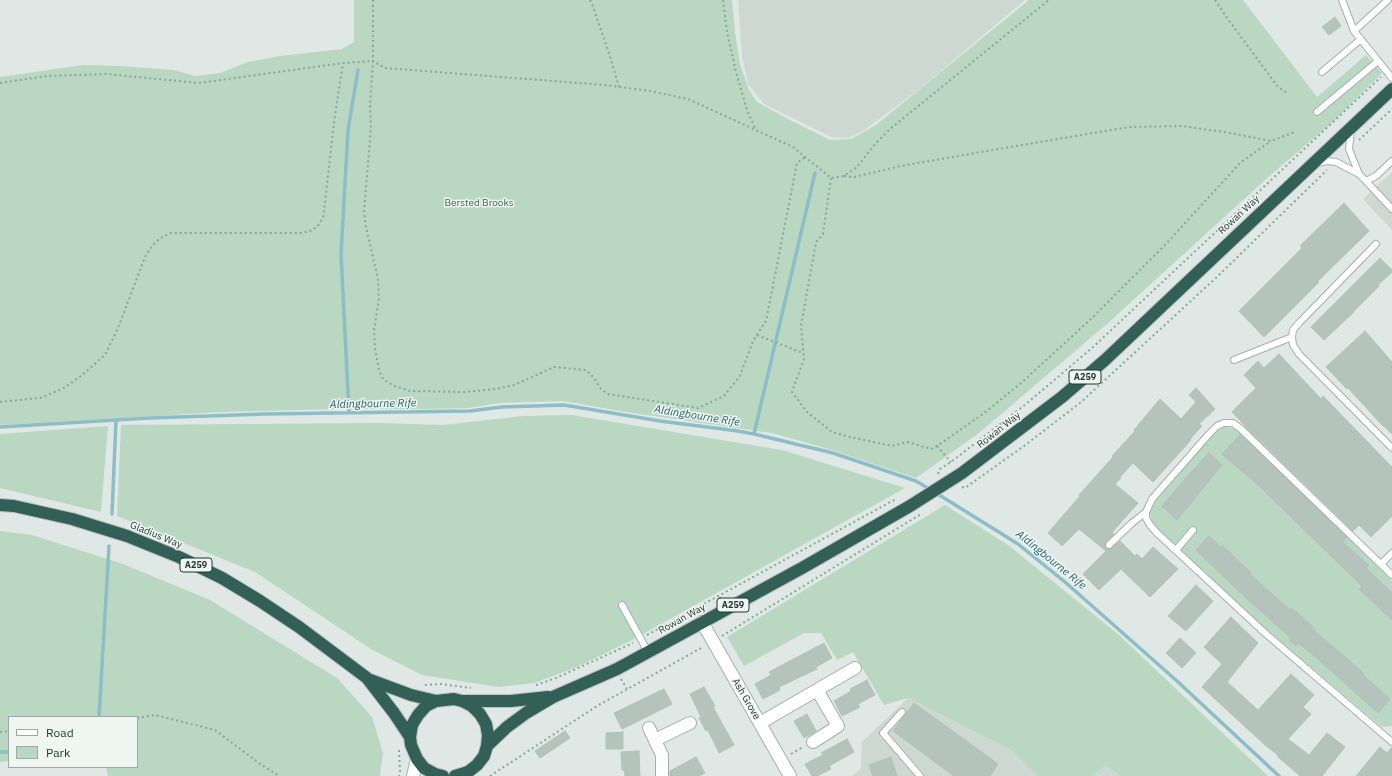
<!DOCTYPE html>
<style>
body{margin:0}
#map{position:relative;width:1392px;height:776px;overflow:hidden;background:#dfe8e4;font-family:"IBM Plex Sans",sans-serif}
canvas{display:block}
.legend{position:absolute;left:8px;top:716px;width:130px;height:52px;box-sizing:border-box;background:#eff6f2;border:1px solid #9da9a5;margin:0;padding:5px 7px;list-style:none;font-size:12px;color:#223631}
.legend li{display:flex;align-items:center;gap:8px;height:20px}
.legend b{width:20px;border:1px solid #9da9a5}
</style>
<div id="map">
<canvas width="1392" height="776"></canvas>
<ul class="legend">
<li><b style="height:5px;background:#fff"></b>Road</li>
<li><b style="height:11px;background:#bad7c2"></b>Park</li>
</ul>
</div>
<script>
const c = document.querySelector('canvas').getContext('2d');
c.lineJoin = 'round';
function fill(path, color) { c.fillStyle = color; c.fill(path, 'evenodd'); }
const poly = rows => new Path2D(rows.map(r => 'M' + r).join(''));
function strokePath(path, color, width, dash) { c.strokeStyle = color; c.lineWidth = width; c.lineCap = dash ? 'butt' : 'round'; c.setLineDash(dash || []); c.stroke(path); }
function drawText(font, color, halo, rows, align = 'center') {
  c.font = font + ' "IBM Plex Sans",sans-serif'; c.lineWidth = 3; c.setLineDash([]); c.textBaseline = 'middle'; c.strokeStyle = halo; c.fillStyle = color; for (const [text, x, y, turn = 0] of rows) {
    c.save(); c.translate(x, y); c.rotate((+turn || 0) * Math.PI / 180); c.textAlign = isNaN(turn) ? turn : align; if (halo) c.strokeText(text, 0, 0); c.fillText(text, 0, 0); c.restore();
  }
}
const built = poly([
 [738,0,1025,0,922,87,863,131,848,138,831,137,764,104,748,84,742,57],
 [1392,172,1392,230,1363,199],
 [908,698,1011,750,1038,776,852,776,861,768,862,742],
 [1105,766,1121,776,1093,776]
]);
const green = poly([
 [354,0,732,0,735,32,740,64,749,90,757,102,788,119,830,140,851,139,876,125,1029,0,1243,0,1317,97,1366,55,1382,73,1335,120,1266,179,1108,323,979,433,916,478,832,450,772,433,626,412,563,401,500,403,468,408,427,409,340,409,222,412,0,425,0,77,83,65,121,66,173,70,196,76,220,73,248,62,280,56,342,49,354,42],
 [572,415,782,450,905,488,634,639,577,667,534,683,498,687,422,675,371,649,255,572,117,516,121,425,380,423,443,425,523,416],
 [108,426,101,512,0,488,0,434],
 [1225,427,1229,427,1240,432,1392,581,1392,726,1383,727,1378,724,1265,628,1156,527,1152,522,1150,513,1154,503,1209,439,1217,431],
 [945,505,1008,545,1119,635,1268,776,1121,776,1105,766,1093,776,1038,776,1011,750,908,698,884,705,853,652,837,660,821,633,804,633,744,666,727,637],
 [0,531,32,535,123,564,210,600,337,678,372,717,383,753,380,776,108,776,106,767,137,767,137,717,9,717,9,761,0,762]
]);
const stream = poly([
 [349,413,341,254,348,130,358,70],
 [0,427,149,418,265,414,470,411,502,407,564,405,660,421,738,431,754,434,833,453,916,481,931,490],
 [754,434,815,173],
 [936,493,1018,544,1065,582,1177,681,1279,776],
 [112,514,116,420],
 [99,717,109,546],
 [0,752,9,752]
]);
const building = poly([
 [1335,17,1341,26,1329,35,1322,27,1335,17],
 [1344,203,1369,231,1318,281,1319,282,1264,337,1239,311,1302,248,1300,246,1344,203],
 [1380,258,1392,270,1392,272,1378,285,1379,286,1354,311,1354,312,1324,340,1311,327,1380,258],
 [1365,331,1392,362,1392,434,1384,426,1383,426,1348,388,1347,389,1326,367,1365,331],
 [1279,354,1321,399,1323,396,1392,467,1392,516,1371,537,1359,525,1353,531,1247,428,1232,412,1256,388,1244,375,1258,361,1264,368,1279,354],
 [1196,388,1215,409,1199,424,1202,426,1190,439,1191,440,1153,482,1133,463,1120,477,1121,478,1115,484,1138,503,1115,529,1112,533,1114,534,1105,544,1106,548,1110,549,1120,541,1135,556,1137,554,1142,559,1153,547,1178,569,1150,597,1121,569,1099,590,1083,574,1106,551,1079,529,1062,546,1048,533,1080,496,1079,495,1113,457,1112,456,1135,431,1134,430,1160,399,1181,419,1196,402,1189,395,1196,388],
 [1240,435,1347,537,1343,541,1345,544,1369,565,1366,568,1392,593,1392,620,1359,589,1362,586,1258,485,1222,454,1240,435],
 [1209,453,1222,465,1177,520,1162,506,1183,482,1183,481,1209,453],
 [1209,536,1221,547,1222,545,1251,573,1250,574,1263,586,1290,610,1292,608,1313,627,1311,628,1350,661,1364,674,1363,675,1390,699,1378,713,1310,652,1310,653,1298,643,1296,646,1289,640,1291,638,1245,597,1196,550,1209,536],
 [1196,585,1213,601,1186,631,1168,616,1196,585],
 [1231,617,1258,643,1227,682,1258,710,1291,674,1314,695,1303,707,1311,714,1288,739,1309,755,1327,733,1345,747,1322,776,1300,776,1277,756,1278,755,1265,745,1202,687,1222,664,1204,647,1231,617],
 [1180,638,1196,653,1182,668,1166,653,1180,638],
 [824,643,832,658,816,667,817,669,779,687,780,690,763,699,755,684,771,675,769,672,824,643],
 [867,680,875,695,858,704,860,707,842,716,834,701,851,691,850,689,867,680],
 [704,687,715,706,713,707,734,745,719,753,708,730,706,731,699,718,701,717,690,694,704,687],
 [664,689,672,704,622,729,614,713,664,689],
 [914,703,998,764,990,776,954,776,893,731,914,703],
 [807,714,816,731,804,738,794,721,807,714],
 [565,731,570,738,540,758,535,751,565,731],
 [623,732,623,749,606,749,606,733,623,732],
 [847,739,854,752,829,766,831,769,817,776,812,776,805,764,823,755,821,753,847,739],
 [1380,747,1387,753,1392,747,1392,776,1356,776,1380,747],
 [639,751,640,776,625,776,624,770,622,770,621,752,639,751],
 [696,757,705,773,699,776,670,776,670,771,696,757],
 [891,757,897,776,873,776,869,765,891,757]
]);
const path = poly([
 [373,0,373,61,385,68,605,85,650,91,688,99,793,147,831,178,844,176,857,167,875,144,890,129,1049,0],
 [590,0,592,4,608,50,619,87],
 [723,0,727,32,736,72,747,110,755,128],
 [1215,0,1230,22,1278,87,1286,92],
 [0,83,46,76,106,74,199,83,343,63,373,61,370,104,371,127,364,212,366,227,378,279,379,299,374,330,375,348,379,370,383,379,392,385,410,391,464,392,495,389,514,385,554,367,586,370,594,378,601,389,608,394,698,408,724,396,740,376,753,341,766,321,797,163,805,157],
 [1359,140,1392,109],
 [844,176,854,177,901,166,981,152,1129,127,1182,126,1231,133,1271,141,1295,132],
 [831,178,823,234,816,242,801,326,804,359,792,392,807,412,832,432,850,437,892,446,908,442,931,449,937,446,983,414,1020,384,1091,319,1165,245,1241,162,1271,141],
 [757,335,803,353],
 [0,402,40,398,64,388,81,376,105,355,118,328,145,257,152,246,159,239,170,233,302,233,310,231,317,227,323,218,324,211,334,122,343,63],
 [937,446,951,462],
 [938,474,940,469,951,462,1026,404,1092,348,1381,77],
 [962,487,965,488,1024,446,1080,403,1218,276,1327,170],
 [647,635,896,499],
 [722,636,921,514],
 [621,679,627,689],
 [425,685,441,684,471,688],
 [536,685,556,678,633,643],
 [137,718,155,715,215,730,260,764,279,776],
 [0,732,9,731],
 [399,750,400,771,399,776],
 [791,754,803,747],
 [490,776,597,706,703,647]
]);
const lane = poly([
 [1342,0,1354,31,1392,78],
 [1354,31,1388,0],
 [1322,72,1361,39],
 [1317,112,1378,61],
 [1351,130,1349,149,1359,174],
 [1318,163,1327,161,1336,162,1359,174,1366,181,1376,176,1392,161],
 [1366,181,1392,209],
 [1376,244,1299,323,1293,330,1292,337,1293,345,1299,354,1392,448],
 [1234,360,1292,337],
 [1109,545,1132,523,1146,512],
 [1176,550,1193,530],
 [1381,564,1392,553],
 [1392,575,1241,429,1233,423,1224,423,1217,426,1209,434,1152,499,1146,512,1146,518,1150,525,1157,533,1266,634,1392,742],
 [622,605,648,652],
 [902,712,883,733,920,776]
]);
const street = poly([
 [702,622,790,776],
 [760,723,855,668],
 [649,728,662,755,662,776],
 [655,740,690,723],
 [813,742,838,726,817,690]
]);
const secondary = poly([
 [413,776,417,759]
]);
const highway = poly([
 [0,505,14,506,72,519,127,536,179,557,222,578,260,601,299,627,367,678,394,713,410,737],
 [368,679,411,695,436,701],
 [463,701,511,701,548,697],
 [487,746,507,727,526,713,553,697,617,669,802,568,910,506,962,473,1062,397,1105,360,1392,89],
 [443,776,435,774,424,768,417,759,411,745,410,737,412,725,418,715,426,706,436,701,454,699,462,701,472,706,480,714,486,724,488,735,487,746,484,756,477,765,468,772,455,776]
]);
const shields = [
 [1085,377,32],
 [196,565,32],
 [733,605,32]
];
const shieldNames = [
 ["A259",1085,377],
 ["A259",196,565],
 ["A259",733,605]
];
const parkNames = [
 ["Bersted Brooks",479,203]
];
const streetNames = [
 ["Rowan Way",1239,215,-43],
 ["Rowan Way",999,430,-38],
 ["Gladius Way",156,535,22],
 ["Rowan Way",682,619,-29],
 ["Ash Grove",746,699,60]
];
const waterNames = [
 ["Aldingbourne Rife",373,404,-1],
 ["Aldingbourne Rife",697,416,9],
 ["Aldingbourne Rife",1051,560,39]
];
fill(built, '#ced8d3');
fill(green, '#bad7c2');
strokePath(stream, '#8dbec8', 3.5);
fill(building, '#b5c3bd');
strokePath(building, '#b2c1bb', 1);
strokePath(lane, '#a3afab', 8);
strokePath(street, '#a3afab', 14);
strokePath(secondary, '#a0b3ac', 14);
strokePath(highway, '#bdc3c1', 14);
strokePath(path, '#83a89d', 2, [2, 3]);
strokePath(lane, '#fff', 6);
strokePath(street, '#fff', 12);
strokePath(secondary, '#fff', 12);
strokePath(highway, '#325f56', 12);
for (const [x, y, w] of shields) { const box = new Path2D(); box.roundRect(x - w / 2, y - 7, w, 14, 3); c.fillStyle = '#eff6f2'; c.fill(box); strokePath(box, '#223631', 1); }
drawText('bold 9px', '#223631', null, shieldNames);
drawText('10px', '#316847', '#eff6f2', parkNames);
drawText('10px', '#223631', '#eff6f2', streetNames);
drawText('italic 11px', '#245e6a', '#eff6f2', waterNames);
</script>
